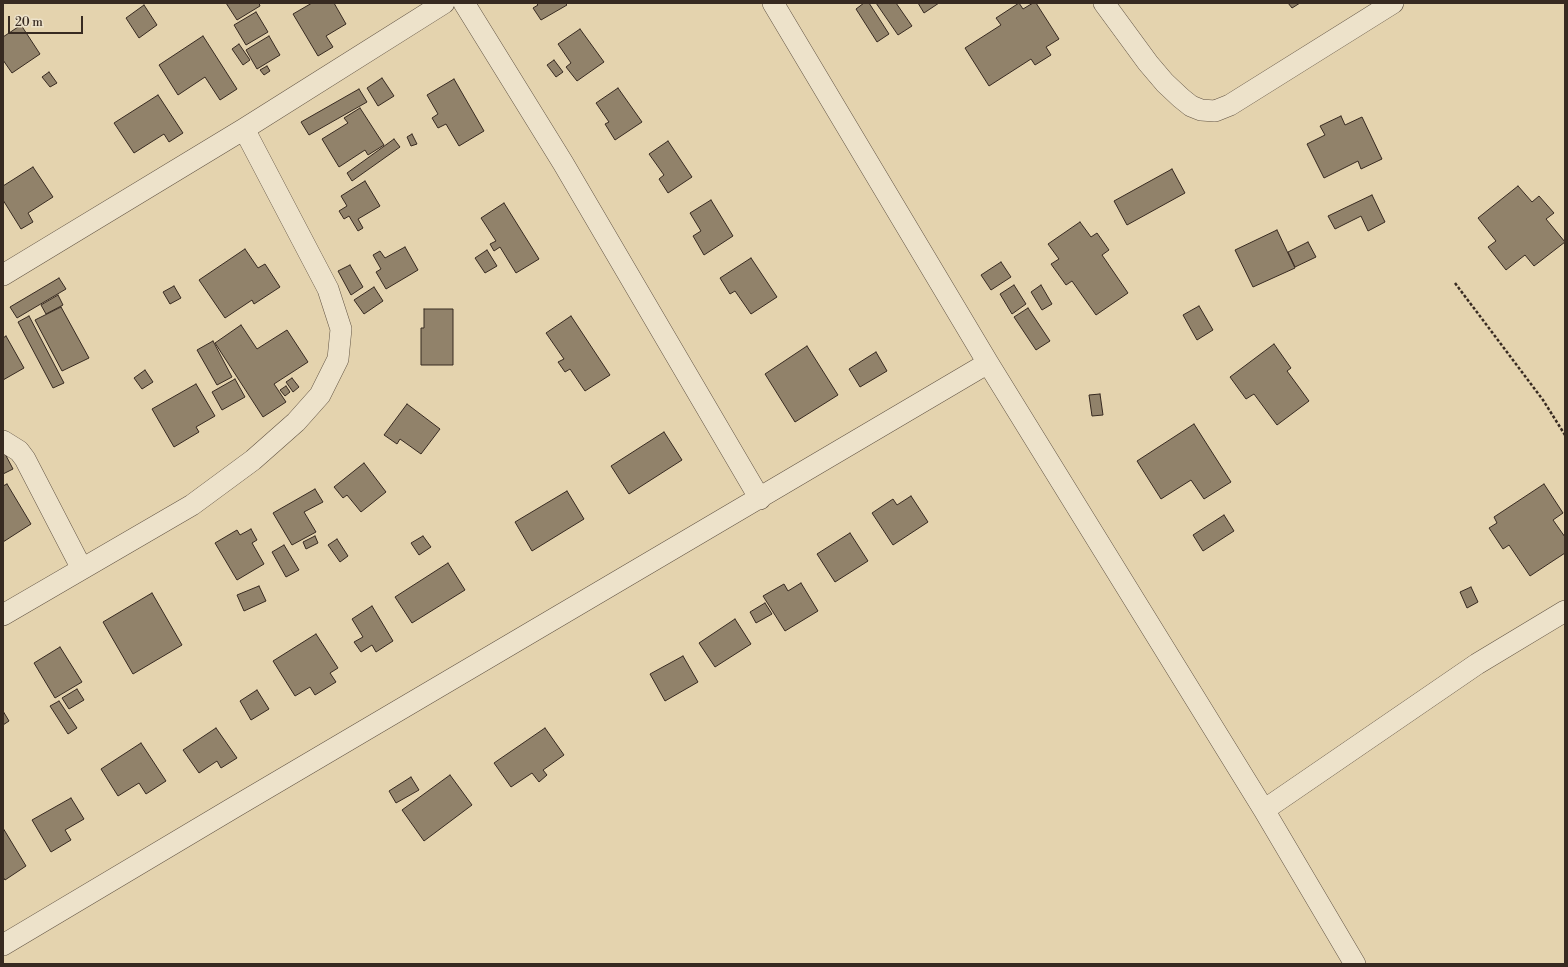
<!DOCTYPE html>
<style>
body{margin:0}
#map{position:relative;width:1568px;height:967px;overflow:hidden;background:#e4d3ae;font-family:"Libre Bodoni",serif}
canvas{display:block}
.frame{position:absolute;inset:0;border:4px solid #372a21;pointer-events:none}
.scale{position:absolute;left:8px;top:16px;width:75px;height:18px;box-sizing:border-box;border:2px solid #372a21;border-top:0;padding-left:5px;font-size:12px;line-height:14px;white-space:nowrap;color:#372a21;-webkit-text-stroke:3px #ede2ca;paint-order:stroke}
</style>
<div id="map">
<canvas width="1568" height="967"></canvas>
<div class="frame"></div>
<div class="scale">20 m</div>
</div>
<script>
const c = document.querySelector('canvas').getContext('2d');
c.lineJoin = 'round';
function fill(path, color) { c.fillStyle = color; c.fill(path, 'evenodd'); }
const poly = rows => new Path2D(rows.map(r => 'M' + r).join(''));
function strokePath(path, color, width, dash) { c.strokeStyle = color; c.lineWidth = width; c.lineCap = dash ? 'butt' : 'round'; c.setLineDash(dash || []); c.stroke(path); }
const building = poly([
 [226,3,259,3,260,6,237,20,226,3],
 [312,3,334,3,346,24,326,36,333,47,318,56,293,14,312,3],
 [536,3,565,3,567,5,541,20,533,8,538,5,536,3],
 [864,3,869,3,889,34,877,42,856,9,864,3],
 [876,3,896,3,912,26,898,35,876,3],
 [918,3,939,3,924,13,918,3],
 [1019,3,1023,9,1033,3,1036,3,1059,39,1046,47,1051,55,1035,65,1031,59,989,86,965,48,1001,25,996,18,1019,3],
 [1288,3,1300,3,1292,8,1288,3],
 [144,5,157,25,139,38,126,18,144,5],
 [256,12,268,32,246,45,234,25,256,12],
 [21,25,40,54,12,73,3,60,3,37,21,25],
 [580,29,604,62,577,81,566,67,571,63,558,44,580,29],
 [203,36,237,89,220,100,205,77,178,95,159,65,203,36],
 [269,36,280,55,257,69,246,50,269,36],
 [239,44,250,60,243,65,232,49,239,44],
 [554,60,563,72,556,77,547,65,554,60],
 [267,66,270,71,264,75,260,70,267,66],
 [49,72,57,83,50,87,42,77,49,72],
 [382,78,394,96,378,106,367,88,382,78],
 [454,79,484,131,459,146,446,124,438,128,432,118,438,114,427,95,454,79],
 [618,88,642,122,615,140,605,124,609,122,596,103,618,88],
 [359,89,367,102,309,135,301,122,359,89],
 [158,95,183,133,169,142,164,134,134,153,114,123,158,95],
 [360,108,384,145,368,155,365,150,339,167,322,139,348,123,344,118,360,108],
 [1341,116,1345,125,1362,117,1382,159,1361,169,1358,161,1324,178,1307,144,1325,135,1320,126,1341,116],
 [412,134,417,144,411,146,407,137,412,134],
 [394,139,400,147,352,181,347,173,394,139],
 [668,141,692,177,668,193,659,179,664,175,649,154,668,141],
 [33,167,53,197,28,213,33,222,21,229,3,200,3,186,33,167],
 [1172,169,1185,193,1127,225,1114,201,1172,169],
 [365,181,380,206,358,219,363,228,358,231,349,216,344,219,339,211,347,206,341,196,365,181],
 [1518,186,1532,202,1539,196,1554,213,1546,219,1565,242,1534,266,1525,255,1506,270,1488,247,1496,241,1478,218,1518,186],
 [1372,195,1385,222,1368,231,1361,216,1335,229,1328,216,1372,195],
 [711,200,733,236,704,255,693,236,701,231,690,213,711,200],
 [504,203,539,259,516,273,500,247,494,251,490,244,496,241,481,218,504,203],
 [1080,222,1091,237,1097,233,1109,250,1102,255,1128,293,1096,315,1072,281,1066,285,1051,264,1059,259,1048,244,1080,222],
 [1277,230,1295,268,1253,287,1235,250,1277,230],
 [1308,242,1316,257,1295,267,1288,252,1308,242],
 [405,247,418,270,386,289,376,272,381,269,373,255,380,251,385,258,405,247],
 [245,249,258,268,265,264,280,287,254,304,252,300,225,318,199,280,245,249],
 [487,250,497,266,485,273,475,258,487,250],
 [751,258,777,297,751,314,735,291,730,294,720,278,751,258],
 [1001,262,1011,277,991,290,981,275,1001,262],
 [350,265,363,287,351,295,338,271,350,265],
 [59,278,66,289,17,318,10,307,59,278],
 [1014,285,1026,304,1012,314,1000,294,1014,285],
 [1041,285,1052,304,1042,310,1031,292,1041,285],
 [174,286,181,298,170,304,163,292,174,286],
 [374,287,383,301,364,314,354,300,374,287],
 [58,295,63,305,46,314,41,305,58,295],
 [1199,306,1213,330,1197,340,1183,315,1199,306],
 [61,307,89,358,62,371,35,320,61,307],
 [1028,308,1050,341,1036,350,1014,317,1028,308],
 [424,309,453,309,453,365,421,365,421,328,424,328,424,309],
 [29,316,64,383,53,388,18,322,29,316],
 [571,316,610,375,585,391,570,369,565,372,558,362,564,359,546,333,571,316],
 [241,325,257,349,287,330,308,362,274,384,286,402,263,417,215,343,241,325],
 [6,336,24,368,3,380,3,338,6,336],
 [213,341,232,377,217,385,197,350,213,341],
 [1274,344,1291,368,1287,371,1309,401,1277,425,1254,394,1246,399,1230,377,1274,344],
 [807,346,838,395,795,422,765,374,807,346],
 [876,352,887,371,860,387,849,369,876,352],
 [145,370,153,382,142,389,134,378,145,370],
 [292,378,299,387,293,392,286,382,292,378],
 [235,379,245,397,222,410,212,392,235,379],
 [196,384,215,416,196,427,199,432,174,447,152,409,196,384],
 [286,386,290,392,285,396,280,390,286,386],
 [1100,394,1103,415,1092,416,1089,395,1100,394],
 [407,404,440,429,421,454,400,439,397,444,384,435,407,404],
 [1194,424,1231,482,1204,499,1191,480,1161,499,1137,461,1194,424],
 [664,432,682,460,629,494,611,466,664,432],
 [3,450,13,469,3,474,3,450],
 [364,463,386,492,361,512,347,495,343,498,334,487,364,463],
 [7,484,31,524,3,542,3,486,7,484],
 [1544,484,1563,513,1553,520,1565,537,1565,553,1530,576,1509,545,1503,549,1489,528,1497,523,1494,517,1544,484],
 [315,489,323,502,304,512,316,532,292,545,273,513,315,489],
 [567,491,584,519,532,551,515,522,567,491],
 [911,496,928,522,893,545,872,513,893,499,897,505,911,496],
 [1224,515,1234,531,1203,551,1193,535,1224,515],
 [251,529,257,540,252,543,264,564,237,580,215,543,237,530,240,535,251,529],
 [850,533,868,561,835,582,817,554,850,533],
 [315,536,318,543,306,549,303,542,315,536],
 [423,536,431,547,419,555,411,543,423,536],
 [337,539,348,556,340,562,328,545,337,539],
 [284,545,299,570,286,577,272,552,284,545],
 [448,563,465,590,412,623,395,597,448,563],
 [801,583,818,611,785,631,763,596,784,584,788,591,801,583],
 [259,586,266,601,244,611,237,595,259,586],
 [1471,587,1478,602,1467,608,1460,592,1471,587],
 [152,593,182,645,133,674,103,622,152,593],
 [765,603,772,614,756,623,750,612,765,603],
 [372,606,393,641,376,652,372,645,361,652,354,642,363,637,352,619,372,606],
 [735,619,751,644,715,667,699,643,735,619],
 [316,634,338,668,330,673,336,682,315,695,310,687,295,696,273,661,316,634],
 [60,647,82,682,55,698,34,663,60,647],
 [683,656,698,682,665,701,650,674,683,656],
 [77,689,84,700,69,709,62,698,77,689],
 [257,690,269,709,251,720,240,701,257,690],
 [59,701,77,728,68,734,50,706,59,701],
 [3,711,9,721,3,725,3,711],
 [216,728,237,758,221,768,217,761,199,773,183,750,216,728],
 [545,728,564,755,543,770,547,775,539,782,532,773,511,787,494,763,545,728],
 [141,743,166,781,146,794,139,783,118,796,101,769,141,743],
 [450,775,472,805,424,841,402,810,450,775],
 [411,777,419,790,396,803,389,791,411,777],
 [71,798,84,819,65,830,71,840,51,852,32,820,71,798],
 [3,828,26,866,5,880,3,877,3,828]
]);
const path = poly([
 [1455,283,1543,400,1565,435]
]);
const minor = poly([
 [464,3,563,163,760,499],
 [773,3,988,363,1264,810,1355,964],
 [1104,3,1148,63,1165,83,1181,98,1191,106,1201,110,1215,111,1230,105,1393,3],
 [3,275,244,129,444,3],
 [3,441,19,451,25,459,82,569],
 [3,615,192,505,253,460,296,422,320,395,338,359,341,329,328,289,244,129],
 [1264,810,1477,664,1565,611],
 [3,945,233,808,988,363]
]);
fill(building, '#91826a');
strokePath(building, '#372a21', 1);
strokePath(minor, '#625444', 22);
strokePath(path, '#372a21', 2.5, [3, 2]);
strokePath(minor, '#ede2ca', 21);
</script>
